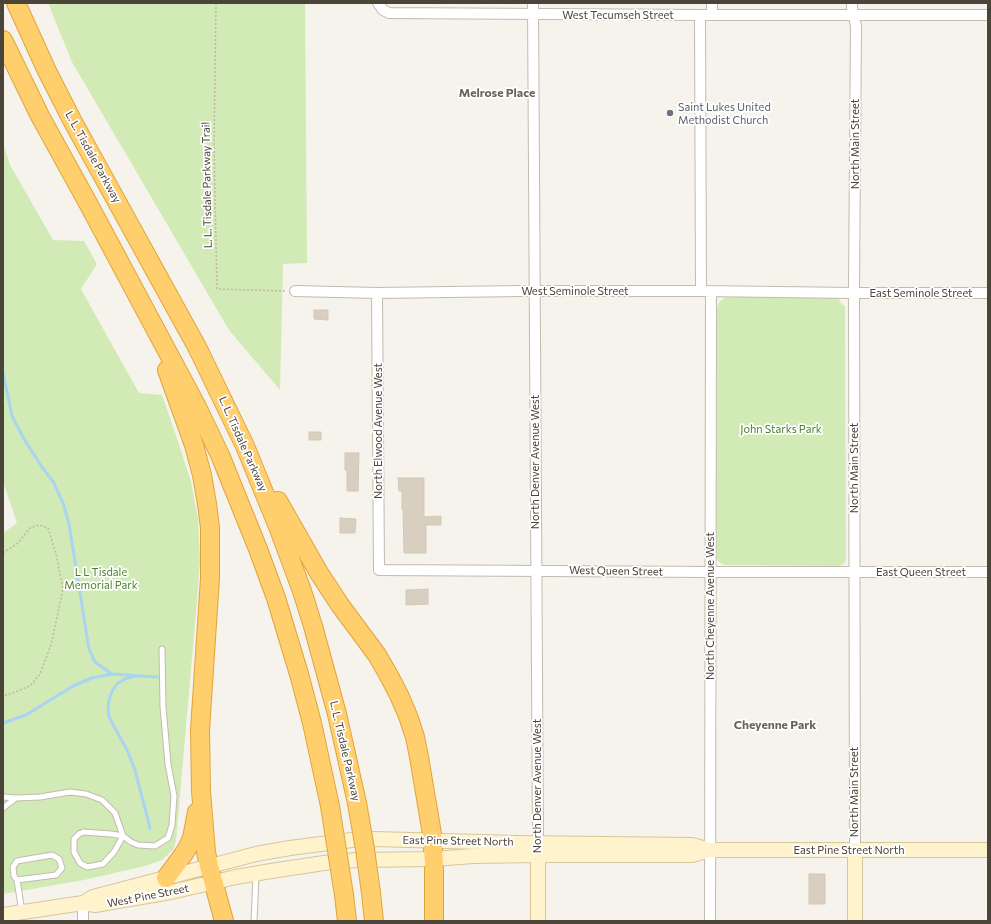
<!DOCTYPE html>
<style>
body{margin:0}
#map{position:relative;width:991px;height:924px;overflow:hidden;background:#f6f3ec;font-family:Commissioner,sans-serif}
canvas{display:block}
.frame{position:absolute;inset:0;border:4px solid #4b4439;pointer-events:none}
</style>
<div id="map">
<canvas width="991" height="924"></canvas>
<div class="frame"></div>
</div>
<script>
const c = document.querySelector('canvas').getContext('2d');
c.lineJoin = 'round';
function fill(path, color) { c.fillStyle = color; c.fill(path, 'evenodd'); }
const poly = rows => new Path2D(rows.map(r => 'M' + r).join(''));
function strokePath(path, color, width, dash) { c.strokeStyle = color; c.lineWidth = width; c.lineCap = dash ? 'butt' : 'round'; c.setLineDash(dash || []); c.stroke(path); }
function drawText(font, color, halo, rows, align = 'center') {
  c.font = font + ' Commissioner,sans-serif'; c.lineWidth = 3.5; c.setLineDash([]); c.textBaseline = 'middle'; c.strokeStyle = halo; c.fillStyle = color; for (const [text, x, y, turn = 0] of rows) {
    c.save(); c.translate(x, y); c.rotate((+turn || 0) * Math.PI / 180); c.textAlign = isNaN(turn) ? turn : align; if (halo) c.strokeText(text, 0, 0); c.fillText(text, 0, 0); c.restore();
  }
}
const green = poly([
 [48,3,305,3,307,263,283,264,280,390,229,330,72,62],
 [3,143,10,165,53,240,84,241,97,264,81,289,139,393,162,395,179,444,191,482,198,519,200,561,197,601,176,841,173,850,162,860,145,866,84,880,3,894,3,533,17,523,3,482],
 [727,297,839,298,840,302,842,305,845,306,846,559,844,564,840,566,726,565,722,564,718,561,716,557,717,307,720,301,723,299]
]);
const stream = poly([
 [3,373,12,416,24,439,42,467,54,483,63,503,69,524,89,649,95,662,112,674],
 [135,676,125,679,117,684,112,691,109,700,108,708,109,717,127,750,135,770,150,828],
 [3,723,26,715,73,686,92,678,112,674,157,677]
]);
const building = poly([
 [314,310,328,310,328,320,314,319,314,310],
 [309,432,321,432,321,440,309,440,309,432],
 [345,453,359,453,358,491,347,491,347,470,345,470,345,453],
 [398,478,424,478,424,517,441,516,441,525,426,525,426,553,404,553,403,509,402,509,402,491,399,491,398,478],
 [340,518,356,519,355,533,340,533,340,518],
 [428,589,428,604,406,605,406,590,428,589],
 [809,874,825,874,825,904,809,904,809,874]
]);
const path = poly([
 [216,3,214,146,217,289,287,291],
 [3,553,18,543,30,528,39,525,48,528,56,554,63,589,51,645,40,674,30,686,7,695,3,695]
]);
const lane = poly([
 [3,797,16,798,40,797,70,792,86,794,102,800,115,813,123,836,131,842,138,845,155,846,168,838,172,825,174,796,168,764,163,707,162,649],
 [3,808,16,798],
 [83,832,111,834,123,836,114,852,103,864,87,867,80,863,74,852,74,839,79,834,83,832],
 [17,880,56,875,62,868,59,859,52,855,17,861,13,867,14,876,17,880,22,912],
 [254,921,256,875]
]);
const street = poly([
 [378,3,383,10,389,13,700,15,988,15],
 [533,3,538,843],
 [712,3,712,15],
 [852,3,852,8,856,26,854,286,855,850],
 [700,15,701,291],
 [295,291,377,293,522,291,701,291,854,293,988,293],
 [377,293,379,570,710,572,988,572],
 [83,903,83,921],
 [710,921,711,291]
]);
const secondary = poly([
 [855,850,855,921],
 [85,902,93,897,256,854,290,848,352,840,375,839,516,843,692,845,710,850],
 [3,915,83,903,95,905,171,892,236,877,271,871,324,863,356,860,434,859,473,856,538,855,692,855,710,850,988,850],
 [538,921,538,845]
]);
const highway = poly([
 [16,3,47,71,73,122,197,347,245,446,279,529,302,591,313,626,337,714,357,803],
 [3,40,40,116,89,205,197,407,220,455,258,549,276,598,299,674,312,723,330,806],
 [167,370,194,445,202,475,207,504,210,528,210,578,200,730,201,791,206,852,209,866,224,921],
 [278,501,319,573,340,605,377,655,388,674,399,695,408,716,415,737,419,757,432,834,434,864,434,921],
 [166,878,183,855,188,847,192,838,197,812],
 [371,893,374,921],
 [344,895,347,921]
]);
const highwayBridge = poly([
 [357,803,365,849,371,893],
 [330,806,344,895]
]);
const markers = [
 [670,113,4,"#6b7280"]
];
const streetNames = [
 ["West Tecumseh Street",618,15],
 ["North Main Street",855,144,-90],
 ["L. L. Tisdale Parkway",93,157,61],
 ["L. L. Tisdale Parkway Trail",207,185,-91],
 ["West Seminole Street",575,291],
 ["East Seminole Street",921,293],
 ["North Elwood Avenue West",378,431,-90],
 ["L. L. Tisdale Parkway",243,444,66],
 ["North Denver Avenue West",535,462,-90],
 ["North Main Street",854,468,-90],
 ["West Queen Street",616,571,1],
 ["East Queen Street",921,572],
 ["North Cheyenne Avenue West",710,606,-90],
 ["L. L. Tisdale Parkway",345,751,77],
 ["North Denver Avenue West",537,786,-90],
 ["North Main Street",854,792,-90],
 ["East Pine Street North",458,841,1],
 ["East Pine Street North",849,850],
 ["West Pine Street",148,896,-11]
];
const worshipNames = [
 ["Saint Lukes United",678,107],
 ["Methodist Church",678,120]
];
const parkNames = [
 ["John Starks Park",781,429],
 ["L L Tisdale",101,572],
 ["Memorial Park",101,585]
];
const neighbourhoodNames = [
 ["Melrose Place",497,93],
 ["Cheyenne Park",775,725]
];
fill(green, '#d2eab5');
strokePath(stream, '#a9d4f2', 3);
fill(building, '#d8cfc1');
strokePath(building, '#d3c7b4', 1);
strokePath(lane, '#c2bbae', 7);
strokePath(street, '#c2bbae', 12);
strokePath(secondary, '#d6c79b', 16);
strokePath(highway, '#e0a43c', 20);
strokePath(path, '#c4b79f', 1.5, [2, 2]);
strokePath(lane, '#fff', 5);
strokePath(street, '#fff', 10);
strokePath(secondary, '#fff3cd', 14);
strokePath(highway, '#ffcf6e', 18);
strokePath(highwayBridge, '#e0a43c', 20, []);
strokePath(highwayBridge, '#ffcf6e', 18);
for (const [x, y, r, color] of markers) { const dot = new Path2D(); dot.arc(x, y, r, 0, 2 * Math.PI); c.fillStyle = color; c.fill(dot); strokePath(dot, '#fff', 1.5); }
drawText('11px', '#4b4439', '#fff', streetNames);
drawText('11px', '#5b616d', '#fff', worshipNames, 'left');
drawText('11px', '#4a7f2a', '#fff', parkNames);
drawText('bold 12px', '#6e6250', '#fff', neighbourhoodNames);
</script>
